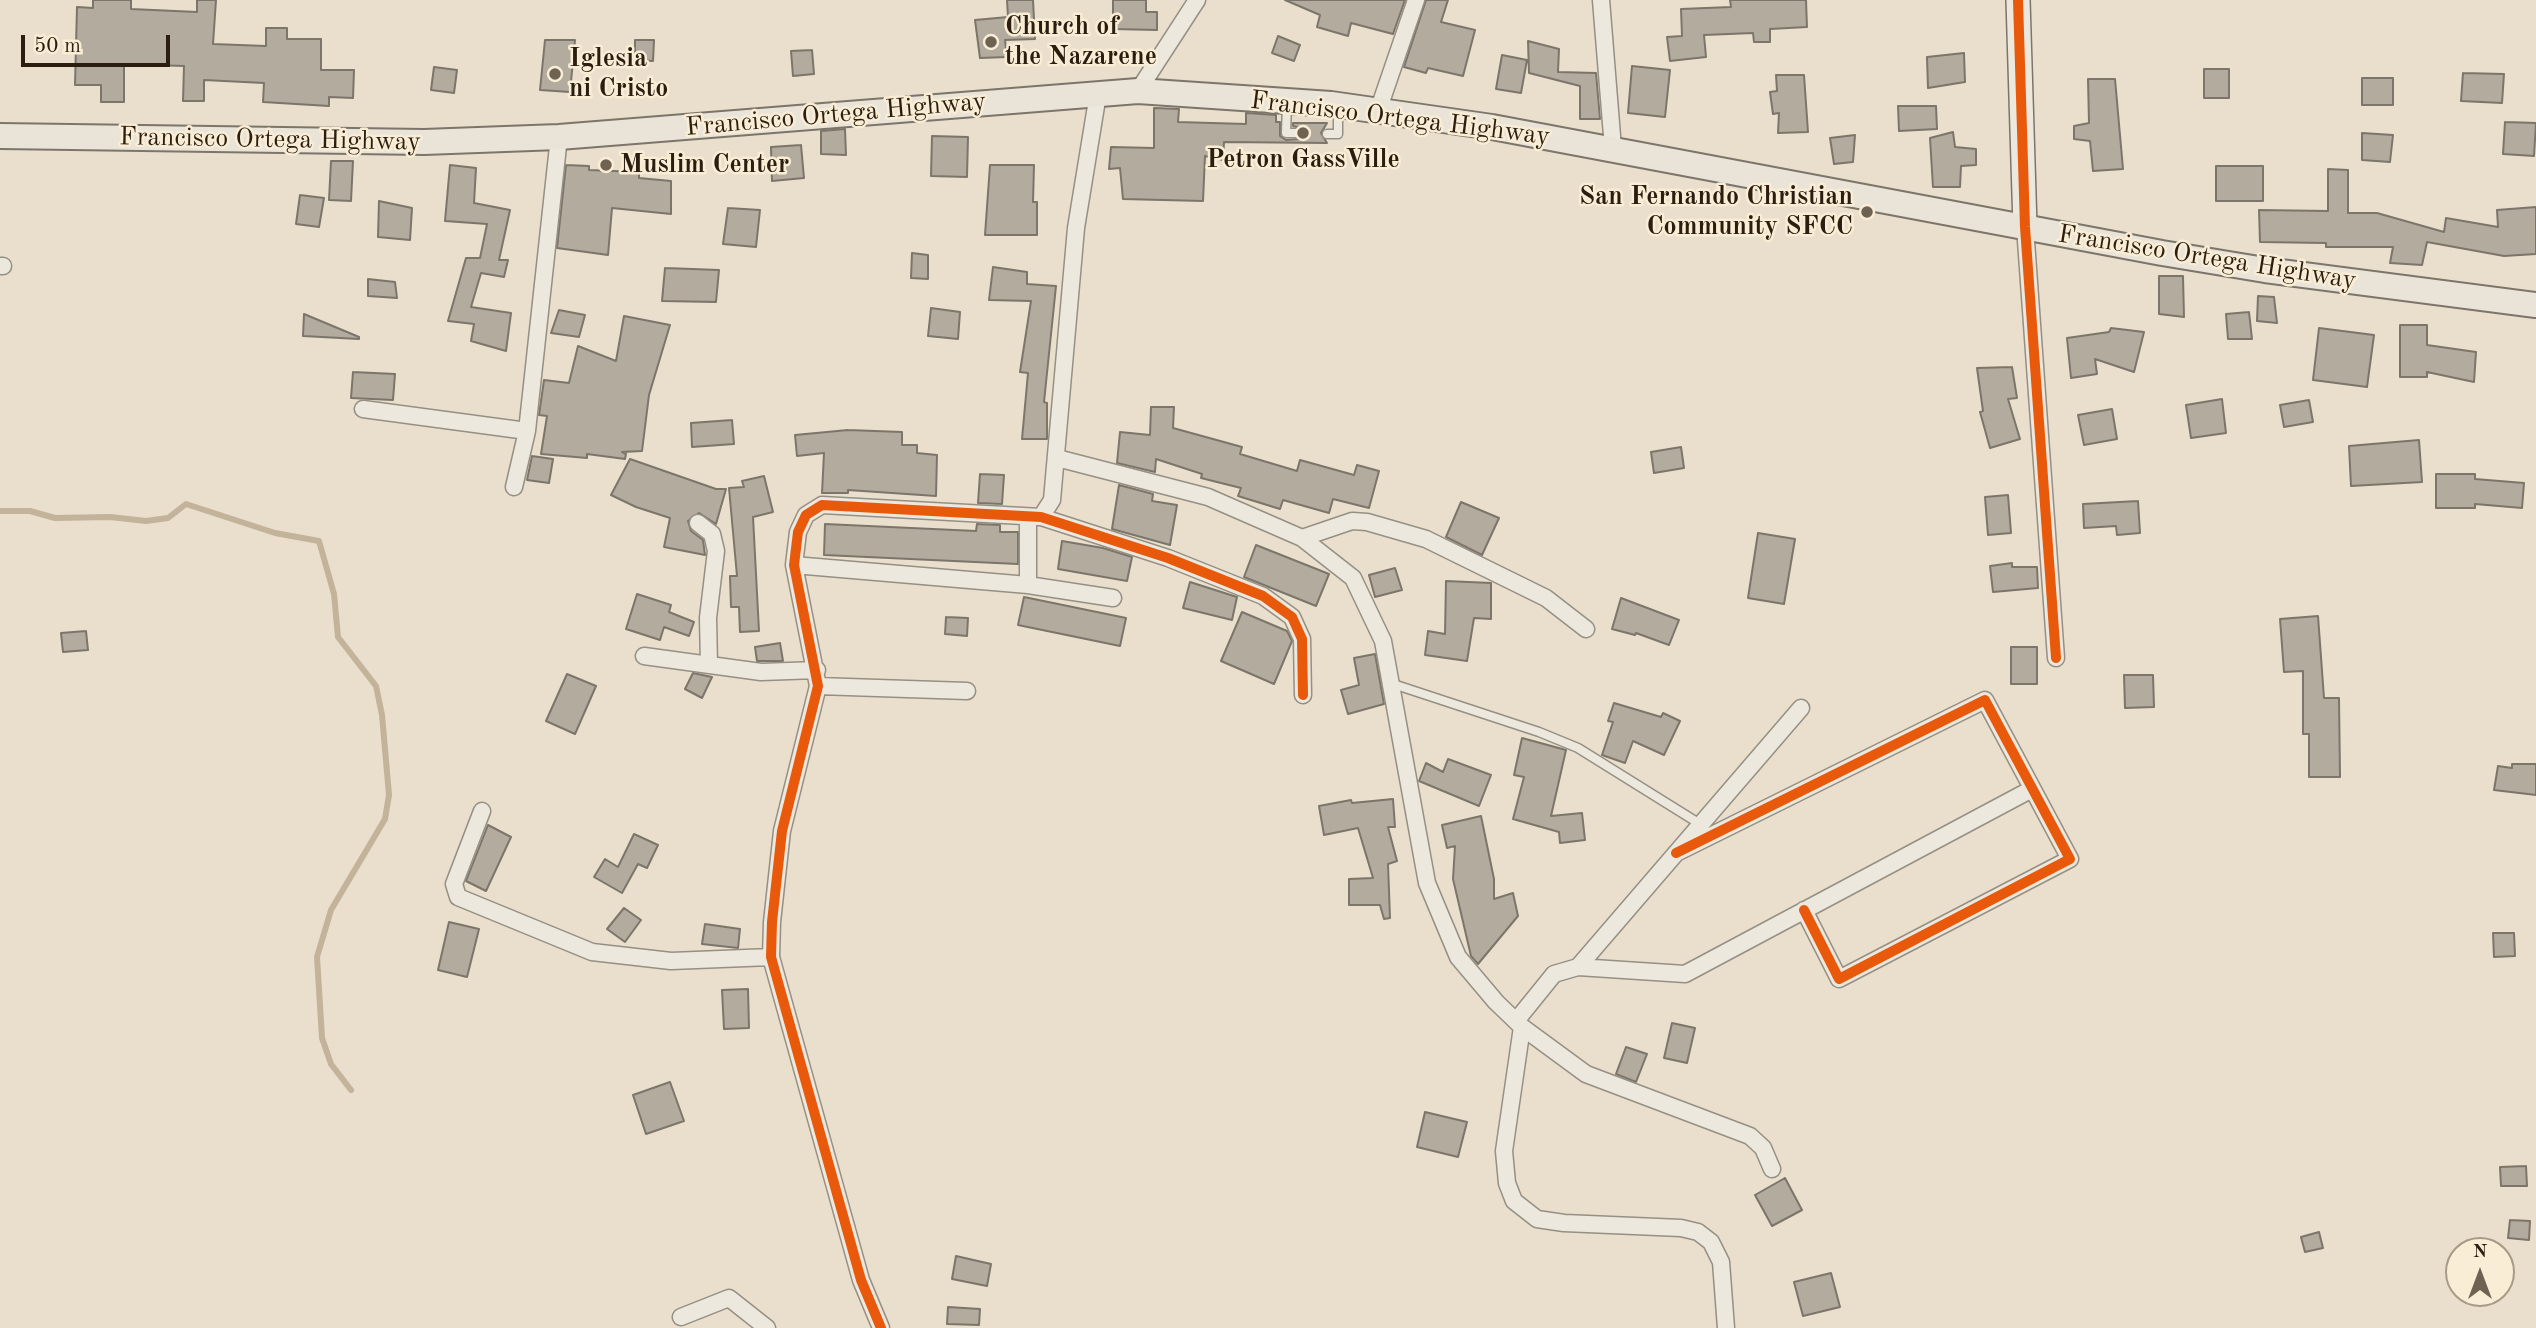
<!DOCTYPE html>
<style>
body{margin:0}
#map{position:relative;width:2536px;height:1328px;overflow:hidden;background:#e9dfcc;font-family:"Old Standard TT",serif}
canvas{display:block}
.north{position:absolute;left:2445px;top:1237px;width:70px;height:70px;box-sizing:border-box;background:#f9edd5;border:2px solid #a79a87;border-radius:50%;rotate:0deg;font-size:19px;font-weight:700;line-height:28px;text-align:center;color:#2b1e11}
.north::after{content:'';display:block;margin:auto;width:24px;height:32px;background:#6e6252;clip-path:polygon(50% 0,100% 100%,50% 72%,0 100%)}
.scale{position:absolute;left:21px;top:35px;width:149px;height:32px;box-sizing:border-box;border:4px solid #2b1e11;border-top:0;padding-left:9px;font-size:21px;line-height:24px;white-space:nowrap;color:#2b1e11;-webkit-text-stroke:5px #f9edd5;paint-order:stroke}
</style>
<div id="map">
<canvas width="2536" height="1328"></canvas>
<div class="north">N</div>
<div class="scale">50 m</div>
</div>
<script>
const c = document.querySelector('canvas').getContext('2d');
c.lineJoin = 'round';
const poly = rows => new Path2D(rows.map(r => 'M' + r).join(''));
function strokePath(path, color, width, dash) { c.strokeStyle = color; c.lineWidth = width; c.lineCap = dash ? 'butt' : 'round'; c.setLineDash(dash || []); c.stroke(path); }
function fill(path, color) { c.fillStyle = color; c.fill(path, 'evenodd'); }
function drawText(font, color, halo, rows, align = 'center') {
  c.font = font + ' "Old Standard TT",serif'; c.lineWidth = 5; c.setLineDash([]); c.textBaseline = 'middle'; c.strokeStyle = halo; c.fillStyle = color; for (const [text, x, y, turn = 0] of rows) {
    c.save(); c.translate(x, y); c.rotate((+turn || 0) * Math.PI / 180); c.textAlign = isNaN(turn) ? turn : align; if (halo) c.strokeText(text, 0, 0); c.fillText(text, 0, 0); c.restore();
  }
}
const stream = poly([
 [0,511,30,511,55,518,110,517,146,521,168,518,186,504,275,533,319,541,334,594,338,637,376,686,382,715,389,795,385,819,331,910,317,957,322,1038,331,1064,351,1090]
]);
const building = poly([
 [93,0,131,0,131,9,197,12,197,0,216,0,213,44,266,46,266,28,287,28,287,39,321,39,321,70,354,70,353,98,329,97,329,106,263,102,264,83,204,80,204,101,183,101,184,66,124,64,124,102,101,102,101,85,75,85,77,7,93,8,93,0],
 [1007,0,1033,0,1035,39,1005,40,1007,57,980,58,975,20,1008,17,1007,0],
 [1113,0,1146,0,1146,12,1157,12,1157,30,1113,29,1113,0],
 [1285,0,1405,0,1393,34,1351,23,1348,36,1317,27,1320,15,1285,0],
 [1426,0,1448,0,1441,22,1475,30,1463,76,1428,68,1426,73,1404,67,1426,0],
 [1730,0,1806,0,1807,27,1770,29,1770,42,1754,42,1753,33,1704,35,1706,57,1670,61,1667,37,1682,36,1681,9,1731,7,1730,0],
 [1278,36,1300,45,1294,61,1272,53,1278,36],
 [545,40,575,40,570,92,540,90,545,40],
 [635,40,654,40,653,61,635,60,635,40],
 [1528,41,1559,49,1558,72,1596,73,1600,119,1580,119,1580,86,1529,73,1528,41],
 [812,50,814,74,793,76,791,51,812,50],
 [1964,53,1965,82,1928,88,1927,57,1964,53],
 [1502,55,1527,60,1521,93,1496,89,1502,55],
 [1632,66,1670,70,1665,117,1628,113,1632,66],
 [434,67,457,70,454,93,431,90,434,67],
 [2204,69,2229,69,2229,98,2204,98,2204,69],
 [2463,73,2504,74,2502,103,2461,101,2463,73],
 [1776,75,1804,75,1808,132,1778,133,1779,113,1773,114,1770,92,1777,91,1776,75],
 [2362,78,2393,78,2393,105,2362,105,2362,78],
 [2088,79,2115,79,2123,169,2093,171,2090,141,2074,139,2074,126,2089,123,2088,79],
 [1898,106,1936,106,1937,129,1899,131,1898,106],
 [1154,108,1179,109,1178,122,1246,124,1246,113,1276,115,1276,122,1280,122,1280,136,1286,140,1299,139,1304,136,1303,129,1293,126,1293,123,1327,123,1321,133,1327,143,1224,142,1223,160,1205,156,1203,201,1123,199,1120,168,1109,169,1111,147,1154,148,1154,108],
 [2505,122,2536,123,2534,156,2503,154,2505,122],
 [845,129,846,155,821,154,821,131,845,129],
 [1953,132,1955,147,1976,149,1976,165,1961,166,1960,187,1933,187,1930,138,1953,132],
 [2362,133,2393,135,2390,162,2362,160,2362,133],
 [1855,135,1853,162,1834,164,1830,138,1855,135],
 [932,136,968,137,967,177,931,176,932,136],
 [801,145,804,178,772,181,771,147,801,145],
 [331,161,353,161,351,201,329,200,331,161],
 [450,165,476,168,474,203,510,210,499,260,508,260,504,277,481,273,471,307,511,313,506,351,471,341,474,324,448,321,466,258,480,258,487,224,445,221,450,165],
 [566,165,589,166,589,170,639,172,639,178,671,181,671,214,612,208,608,255,557,248,566,165],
 [990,165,1034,165,1033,202,1037,202,1037,235,985,235,990,165],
 [2216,166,2263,166,2263,201,2216,201,2216,166],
 [2328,169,2348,170,2348,213,2377,213,2444,232,2446,218,2498,227,2497,210,2536,207,2536,254,2504,256,2427,242,2422,265,2390,263,2393,247,2326,247,2326,243,2260,242,2259,210,2328,211,2328,169],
 [300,195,324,198,319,227,296,224,300,195],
 [379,201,412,208,410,240,378,237,379,201],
 [728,208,760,210,756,247,723,244,728,208],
 [912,253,928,255,928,279,911,278,912,253],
 [993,267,1027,272,1027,284,1056,286,1044,402,1047,403,1047,439,1022,439,1028,373,1020,372,1031,301,989,300,993,267],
 [665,268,719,270,716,302,662,301,665,268],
 [2159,276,2183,276,2184,317,2159,314,2159,276],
 [368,279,395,282,397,298,368,296,368,279],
 [2258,296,2274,297,2277,323,2257,321,2258,296],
 [931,308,960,312,958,339,928,336,931,308],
 [559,310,585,315,579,337,551,333,559,310],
 [2249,312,2252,339,2228,339,2226,314,2249,312],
 [304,314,359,337,359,339,303,336,304,314],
 [624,316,670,325,649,395,642,451,622,452,626,454,625,459,587,454,587,458,541,454,547,416,539,415,544,380,569,383,578,346,616,361,624,316],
 [2400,325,2427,325,2427,345,2476,352,2474,382,2427,372,2427,377,2400,377,2400,325],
 [2111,328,2144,332,2134,372,2095,359,2097,374,2071,378,2067,338,2109,332,2111,328],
 [2319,328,2374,335,2367,387,2313,380,2319,328],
 [2012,367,2017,398,2008,399,2020,439,1990,448,1980,412,1983,411,1977,368,2012,367],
 [353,372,395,374,393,400,351,398,353,372],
 [2222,399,2226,433,2191,438,2186,405,2222,399],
 [2309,400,2313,422,2284,427,2280,405,2309,400],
 [1151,407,1174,407,1173,428,1242,447,1240,454,1297,471,1300,460,1354,475,1357,465,1379,471,1369,508,1333,499,1329,513,1283,500,1280,509,1238,496,1241,488,1201,478,1202,474,1156,459,1155,472,1117,463,1120,432,1150,435,1151,407],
 [2112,409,2117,439,2084,445,2078,415,2112,409],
 [732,420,734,444,692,447,691,423,732,420],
 [848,430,902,432,902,445,917,445,917,453,937,455,936,496,848,490,848,493,822,493,824,453,797,456,795,435,848,430],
 [2419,440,2422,482,2351,486,2349,446,2419,440],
 [1681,447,1684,468,1654,473,1651,452,1681,447],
 [532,456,553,459,549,483,527,480,532,456],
 [630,459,716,489,726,489,716,524,699,513,688,521,691,531,703,540,705,555,664,547,670,518,636,507,611,495,630,459],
 [980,474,1004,475,1002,504,978,503,980,474],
 [2436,474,2475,474,2475,479,2524,483,2522,508,2475,504,2475,508,2436,508,2436,474],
 [764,476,773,512,753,517,759,631,740,632,739,607,731,607,730,576,737,576,729,488,744,487,742,481,764,476],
 [1119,485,1153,494,1152,501,1177,505,1170,545,1112,529,1119,485],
 [2008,495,2011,533,1988,535,1985,497,2008,495],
 [2138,501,2140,533,2117,535,2116,526,2084,528,2083,504,2138,501],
 [1461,502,1499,518,1482,555,1446,537,1461,502],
 [825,524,976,531,977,524,1000,525,1000,532,1018,532,1018,564,824,555,825,524],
 [1758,533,1795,539,1784,604,1748,598,1758,533],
 [1062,541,1103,548,1132,557,1127,581,1058,569,1062,541],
 [1256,545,1329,574,1316,606,1244,577,1256,545],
 [2012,563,2012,567,2037,567,2038,588,1993,592,1990,566,2012,563],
 [1395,568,1402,590,1375,597,1369,575,1395,568],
 [1446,581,1491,583,1491,619,1474,618,1467,661,1425,655,1428,631,1445,634,1446,581],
 [1190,582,1237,597,1232,620,1183,608,1190,582],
 [637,594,671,605,669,612,694,622,689,636,664,627,660,640,626,629,637,594],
 [1024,597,1126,618,1120,646,1018,625,1024,597],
 [1621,598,1679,620,1669,645,1636,633,1635,635,1612,629,1621,598],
 [1242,612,1287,631,1292,641,1274,684,1221,661,1242,612],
 [2318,616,2324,698,2339,698,2340,777,2309,777,2309,734,2303,734,2303,671,2284,672,2280,619,2318,616],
 [946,617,968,618,967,636,945,634,946,617],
 [86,631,88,650,63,652,61,633,86,631],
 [780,643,783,661,757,661,755,647,780,643],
 [2011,647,2037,647,2037,684,2011,684,2011,647],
 [1375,654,1384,704,1348,714,1341,690,1359,685,1354,658,1375,654],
 [693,673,712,677,702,698,685,689,693,673],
 [567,674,596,686,575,734,546,721,567,674],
 [2124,675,2153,675,2154,707,2125,708,2124,675],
 [1614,703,1661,717,1663,713,1680,721,1664,755,1633,741,1625,763,1602,755,1613,722,1608,721,1614,703],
 [1522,738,1566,750,1551,816,1582,813,1585,840,1560,843,1559,832,1513,819,1524,777,1514,775,1522,738],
 [1448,759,1491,775,1479,806,1419,781,1426,763,1443,772,1448,759],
 [2512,764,2536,764,2536,795,2494,790,2498,766,2512,768,2512,764],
 [1393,799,1395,827,1388,827,1397,861,1388,864,1390,918,1384,919,1380,905,1349,905,1349,879,1373,878,1358,828,1324,835,1319,806,1351,800,1352,803,1393,799],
 [1481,816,1494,879,1494,899,1513,893,1518,916,1478,964,1471,956,1453,879,1455,846,1447,848,1442,825,1481,816],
 [488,825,511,837,486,891,466,881,488,825],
 [634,834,658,845,647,868,638,864,622,893,594,877,605,859,618,867,634,834],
 [624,908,641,920,625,942,607,929,624,908],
 [449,922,479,929,467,977,438,970,449,922],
 [705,924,740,929,738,948,702,944,705,924],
 [2493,933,2514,933,2515,956,2494,957,2493,933],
 [748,989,749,1028,724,1029,722,990,748,989],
 [1672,1023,1695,1028,1687,1063,1664,1058,1672,1023],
 [1626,1047,1647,1054,1636,1082,1616,1074,1626,1047],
 [670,1082,684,1121,646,1134,633,1095,670,1082],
 [1425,1112,1467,1122,1458,1157,1417,1147,1425,1112],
 [2526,1166,2527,1186,2501,1186,2500,1167,2526,1166],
 [1785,1178,1802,1210,1772,1226,1755,1195,1785,1178],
 [2510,1220,2530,1221,2529,1240,2508,1238,2510,1220],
 [2319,1232,2323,1248,2305,1252,2301,1237,2319,1232],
 [956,1256,991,1264,987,1286,952,1279,956,1256],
 [1831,1273,1840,1307,1803,1316,1794,1282,1831,1273],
 [948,1307,980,1309,979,1325,947,1324,948,1307]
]);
const lane = poly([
 [1287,104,1286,133,1298,133],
 [1327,134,1338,134,1338,109],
 [1390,683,1539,732,1578,748,1700,824]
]);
const street = poly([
 [1601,0,1613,148],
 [1138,91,1197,0],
 [1378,111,1416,0],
 [2025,227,2056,658],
 [0,266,3,266],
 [363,409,527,431],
 [1057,458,1208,497,1302,538,1353,578,1383,641,1427,883,1458,957,1496,1002,1522,1027,1586,1074,1750,1136,1763,1148,1772,1169],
 [514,487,527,431,559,137],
 [1041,517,1052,500,1076,228,1098,94],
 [698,523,712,534,716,551,708,618,709,665],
 [1302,538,1352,521,1367,522,1426,539,1546,598,1586,629],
 [794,565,1028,585,1113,598],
 [1028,585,1028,519],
 [644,656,761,672,817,670],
 [818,686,967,691],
 [482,811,454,884,458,897,592,952,671,961,771,957],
 [1676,853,1985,700,2070,859,1839,979,1804,910],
 [1578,967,1685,974,2032,789],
 [1516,1021,1554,974,1578,967,1801,708],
 [1522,1027,1504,1151,1507,1183,1514,1201,1537,1219,1564,1223,1681,1228,1698,1232,1711,1242,1721,1262,1726,1328],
 [681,1317,729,1298,767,1328],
 [881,1328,861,1280,771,957,772,922,782,831,818,686,794,565,798,532,806,515,822,505,1041,517,1168,558,1263,596,1292,617,1302,639,1303,695]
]);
const secondary = poly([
 [2018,0,2025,227]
]);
const primary = poly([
 [0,136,424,142,559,137,1138,91,1331,104,1492,127,2162,253,2265,270,2536,305]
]);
const cycleway = poly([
 [2018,0,2025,227,2056,658],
 [1676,853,1985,700,2070,859,1839,979,1804,910],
 [881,1328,861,1280,771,957,772,922,782,831,818,686,794,565,798,532,806,515,822,505,1041,517,1168,558,1263,596,1292,617,1302,639,1303,695]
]);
const markers = [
 [991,42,7,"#6e6252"],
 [555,74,7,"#6e6252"],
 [1303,133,7,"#6e6252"],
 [606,165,7,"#6e6252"],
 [1867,212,7,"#6e6252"]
];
const poiNames = [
 ["Church of",1005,27],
 ["the Nazarene",1005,57],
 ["Iglesia",569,59],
 ["ni Cristo",569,89],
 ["Petron GassVille",1303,160,"center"],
 ["Muslim Center",620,165],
 ["San Fernando Christian",1853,197,"right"],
 ["Community SFCC",1853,227,"right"]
];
const streetNames = [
 ["Francisco Ortega Highway",836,115,-5],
 ["Francisco Ortega Highway",1400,119,7],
 ["Francisco Ortega Highway",270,140,1],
 ["Francisco Ortega Highway",2207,258,9]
];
strokePath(stream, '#c2b39a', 6);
fill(building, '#b3ab9e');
strokePath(building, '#7c756a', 2);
strokePath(lane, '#968f83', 11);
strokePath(street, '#968f83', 19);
strokePath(secondary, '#7c756a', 26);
strokePath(primary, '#7c756a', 28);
strokePath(lane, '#ece8de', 8);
strokePath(street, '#ece8de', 16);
strokePath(secondary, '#ece8de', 23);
strokePath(primary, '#eae3d8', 24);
strokePath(cycleway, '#e8590c', 10);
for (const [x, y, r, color] of markers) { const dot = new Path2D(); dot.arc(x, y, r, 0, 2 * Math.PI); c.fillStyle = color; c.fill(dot); strokePath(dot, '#f9edd5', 2.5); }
drawText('bold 26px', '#2b1e11', '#f9edd5', poiNames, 'left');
drawText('26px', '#2b1e11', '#f9edd5', streetNames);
</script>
